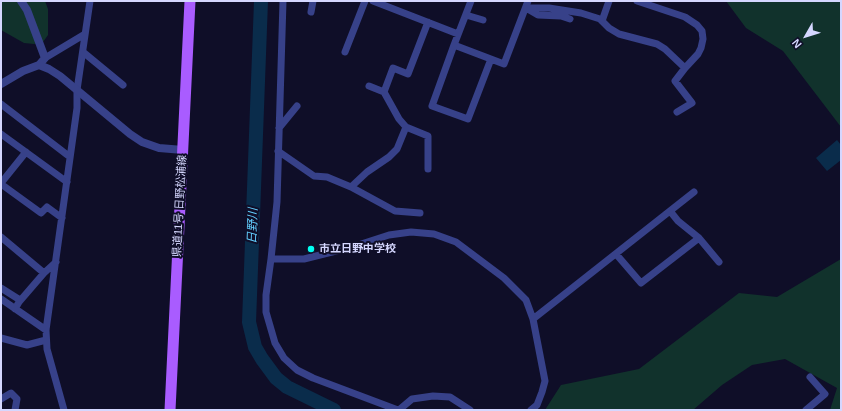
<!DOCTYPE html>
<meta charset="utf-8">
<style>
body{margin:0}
#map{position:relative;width:842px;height:411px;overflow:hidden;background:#0f0e28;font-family:Arial,sans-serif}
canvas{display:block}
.frame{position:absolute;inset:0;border:2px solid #d5d7ff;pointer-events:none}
.north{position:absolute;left:786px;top:16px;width:40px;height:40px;-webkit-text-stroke:3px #0f0e28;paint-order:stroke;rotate:231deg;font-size:11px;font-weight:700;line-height:16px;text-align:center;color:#d5d7ff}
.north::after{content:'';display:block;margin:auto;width:14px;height:18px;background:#d5d7ff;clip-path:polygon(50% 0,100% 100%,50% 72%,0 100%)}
</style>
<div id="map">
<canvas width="842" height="411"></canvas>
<div class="frame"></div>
<div class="north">N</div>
</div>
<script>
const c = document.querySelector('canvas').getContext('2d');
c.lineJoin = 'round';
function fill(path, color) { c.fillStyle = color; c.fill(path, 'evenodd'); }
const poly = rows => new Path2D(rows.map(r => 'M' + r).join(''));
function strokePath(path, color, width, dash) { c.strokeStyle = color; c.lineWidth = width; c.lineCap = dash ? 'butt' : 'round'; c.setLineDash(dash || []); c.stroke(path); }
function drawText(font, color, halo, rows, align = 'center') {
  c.font = font + ' Arial,"Noto Sans JP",sans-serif'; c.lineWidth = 4; c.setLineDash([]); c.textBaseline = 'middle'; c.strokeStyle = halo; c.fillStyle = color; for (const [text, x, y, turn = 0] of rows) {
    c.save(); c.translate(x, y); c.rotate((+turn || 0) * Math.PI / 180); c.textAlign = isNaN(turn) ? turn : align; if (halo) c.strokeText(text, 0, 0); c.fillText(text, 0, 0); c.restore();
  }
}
const green = poly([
 [1,1,45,1,48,9,48,35,43,42,34,44,24,43,1,30],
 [726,1,841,1,841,127,783,51,746,28],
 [841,259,841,410,830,410,837,388,785,359,752,365,722,385,693,410,545,410,561,385,639,369,739,293,777,297]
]);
const water = poly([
 [837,140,841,145,841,160,827,171,816,158]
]);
const river = poly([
 [261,1,249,322,255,347,262,359,276,378,287,387,334,410]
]);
const minor = poly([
 [283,1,277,202,271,259,304,259,352,247,389,235,411,232,434,234,456,242,504,278,526,300,533,319,545,381,542,392,537,405,531,410],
 [373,1,458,34],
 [471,1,454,45,504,64,528,1],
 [526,8,549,8,581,13,600,19,609,28,619,34,657,44,665,49,685,68,698,54,701,48,703,39,702,31,697,25,685,17,637,1],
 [526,8,538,15,561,16,570,19],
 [311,12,313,1],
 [466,15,483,20],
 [602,21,609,1],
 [454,45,432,106,468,119,491,59],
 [83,52,123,85],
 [345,52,365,1],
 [45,58,85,34],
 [369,86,384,92,393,68,408,74,428,22],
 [384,92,399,119,406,127,428,136,428,169],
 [1,104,70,157],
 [677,112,692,103,675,81,685,68],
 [279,128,297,106],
 [1,134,67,182],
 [278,151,314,176,327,177,351,187,367,172,389,157,397,149,406,127],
 [1,183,26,152],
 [1,184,41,213,47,207,62,218],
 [351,187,395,211,420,213],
 [670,211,678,221,699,238],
 [1,237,44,273,56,262],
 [616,254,641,283,699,238,719,262],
 [271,259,266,295,266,312,275,343,284,358,297,370,313,378,398,410],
 [1,288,20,300],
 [1,299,46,330],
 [15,309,19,302,44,273],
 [533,319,694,192],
 [1,338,27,345,46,340],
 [1,399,11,393,17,399,15,410],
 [64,410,47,349,46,330,77,108,77,90,90,1],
 [399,410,412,399,433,396,450,397,470,410],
 [806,410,825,394,810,377]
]);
const tertiary = poly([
 [39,65,49,69,60,76,130,134,142,142,159,148,183,150],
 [1,84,23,71,39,65,45,58,27,10,21,1]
]);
const primary = poly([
 [170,410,190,1]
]);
const markers = [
 [311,249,4,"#01fff2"]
];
const streetNames = [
 ["県道11号 日野松浦線",180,206,-87]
];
const poiNames = [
 ["市立日野中学校",319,249]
];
const waterNames = [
 ["日野川",253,226,-88]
];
fill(green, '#11322c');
fill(water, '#0a2c4b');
strokePath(river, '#0a2c4b', 14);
strokePath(minor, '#374189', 7);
strokePath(tertiary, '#374189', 8);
strokePath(primary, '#a95cff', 11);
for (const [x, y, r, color] of markers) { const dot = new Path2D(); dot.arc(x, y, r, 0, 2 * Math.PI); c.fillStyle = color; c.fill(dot); strokePath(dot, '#0f0e28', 1.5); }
drawText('11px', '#d5d7ff', '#0f0e28', streetNames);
drawText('bold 11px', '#d5d7ff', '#0f0e28', poiNames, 'left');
drawText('italic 12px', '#63cfff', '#0f0e28', waterNames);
</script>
